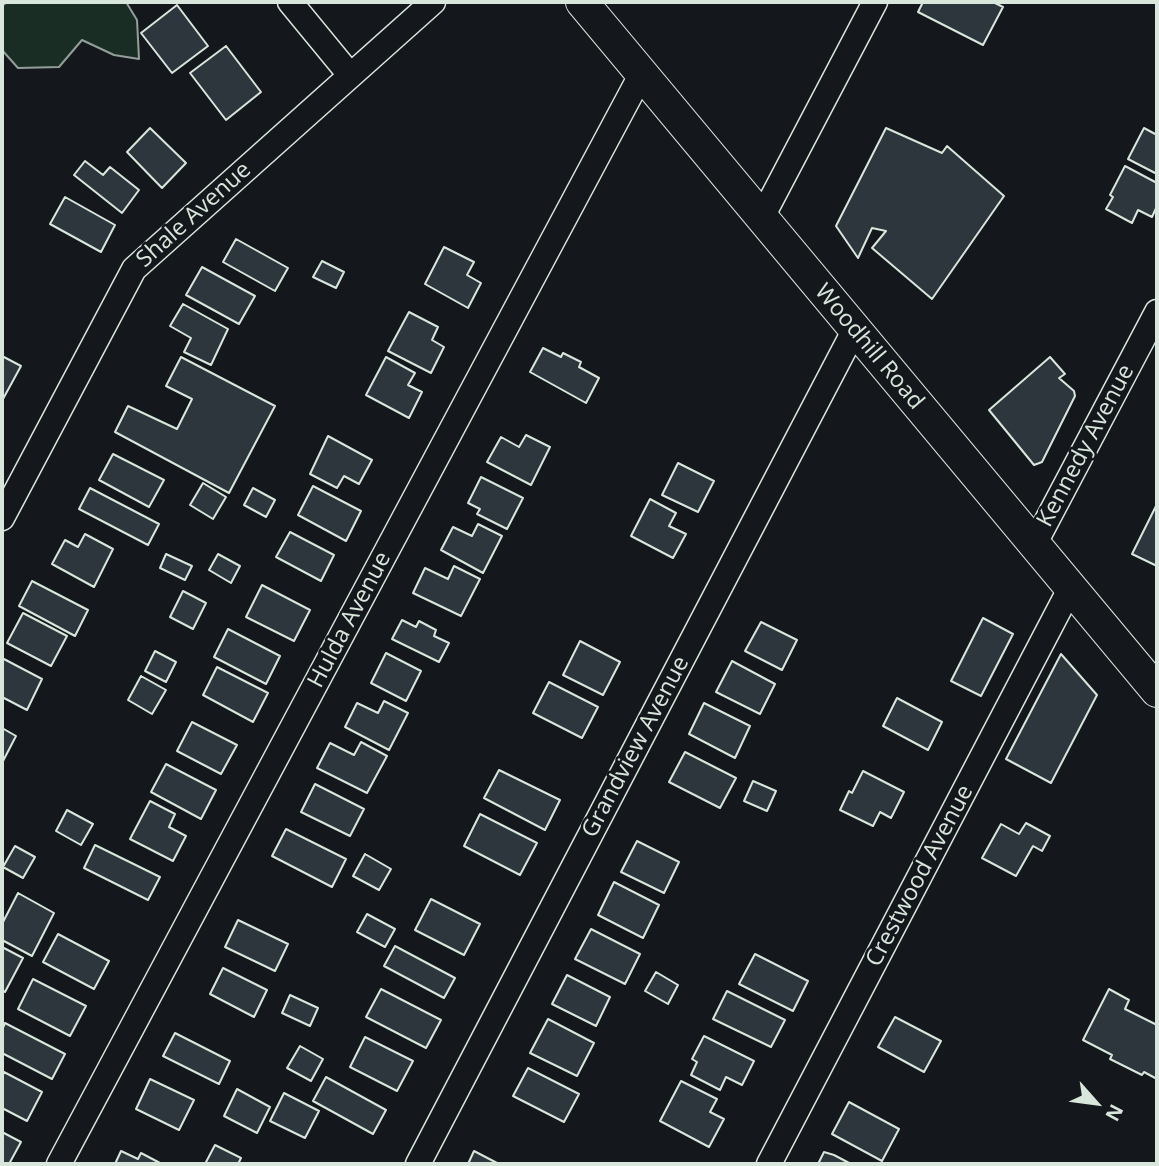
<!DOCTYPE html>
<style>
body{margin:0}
#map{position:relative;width:1159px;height:1166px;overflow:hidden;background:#14181c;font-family:"Open Sans",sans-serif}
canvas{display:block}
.frame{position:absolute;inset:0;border:4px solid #d8e6dc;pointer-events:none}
.north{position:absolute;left:1061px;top:1068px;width:70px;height:70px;-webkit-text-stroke:5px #14181c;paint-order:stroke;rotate:118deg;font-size:19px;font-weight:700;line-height:28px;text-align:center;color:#d8e6dc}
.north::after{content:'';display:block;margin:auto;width:24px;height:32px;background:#d8e6dc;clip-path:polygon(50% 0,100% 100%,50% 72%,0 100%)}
</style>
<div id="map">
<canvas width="1159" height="1166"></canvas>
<div class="frame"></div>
<div class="north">N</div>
</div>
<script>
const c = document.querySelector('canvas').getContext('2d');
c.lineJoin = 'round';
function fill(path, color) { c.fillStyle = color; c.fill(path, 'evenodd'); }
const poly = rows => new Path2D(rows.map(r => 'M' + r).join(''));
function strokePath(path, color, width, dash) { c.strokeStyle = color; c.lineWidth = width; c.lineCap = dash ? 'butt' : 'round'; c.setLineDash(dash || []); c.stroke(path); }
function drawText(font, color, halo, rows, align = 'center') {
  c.font = font + ' "Open Sans",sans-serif'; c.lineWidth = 5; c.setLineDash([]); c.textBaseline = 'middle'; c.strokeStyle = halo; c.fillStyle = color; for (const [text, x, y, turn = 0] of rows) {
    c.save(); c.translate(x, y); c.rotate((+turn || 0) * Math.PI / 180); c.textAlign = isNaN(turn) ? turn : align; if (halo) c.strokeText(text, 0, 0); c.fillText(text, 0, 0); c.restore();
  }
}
const green = poly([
 [7,2,126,2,137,20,139,59,114,55,82,40,59,67,18,68,2,50,2,6,7,2]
]);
const building = poly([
 [923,2,993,2,1003,7,983,45,918,12,923,2],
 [177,5,208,46,172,73,141,33,177,5],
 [226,46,261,92,226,120,190,73,226,46],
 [150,128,186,163,162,188,127,152,150,128],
 [886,128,942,153,947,146,1004,196,932,299,872,248,886,231,872,228,858,258,836,226,886,128],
 [1144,128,1157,135,1157,174,1128,159,1144,128],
 [85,161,103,175,110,167,139,190,122,213,74,175,85,161],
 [1125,166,1157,183,1157,206,1152,217,1138,210,1132,223,1106,209,1113,197,1110,195,1125,166],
 [65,197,115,225,101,252,50,224,65,197],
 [236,239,288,268,275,291,223,262,236,239],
 [444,247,474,262,467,275,481,283,468,308,425,284,444,247],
 [322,261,344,272,336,288,313,277,322,261],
 [202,267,255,296,239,324,186,295,202,267],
 [183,304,228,329,211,365,184,352,191,338,170,326,183,304],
 [409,312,438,327,432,340,444,347,431,373,388,351,409,312],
 [543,348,561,357,563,353,581,362,579,367,599,378,586,403,530,372,543,348],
 [2,356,21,366,3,399,2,398,2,356],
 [181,357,275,406,229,493,115,432,128,406,177,429,192,399,166,386,181,357],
 [386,357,415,373,408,385,422,392,409,418,366,395,386,357],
 [1050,357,1065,374,1059,378,1074,391,1075,396,1042,462,1034,465,989,410,1050,357],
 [526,435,550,447,531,485,487,462,501,437,519,447,526,435],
 [328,436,372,460,359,484,344,476,337,488,310,474,328,436],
 [113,454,164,480,149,507,99,480,113,454],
 [678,463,714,481,698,512,662,495,678,463],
 [481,477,523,498,507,529,477,514,480,509,468,503,481,477],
 [203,483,226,497,213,519,190,505,203,483],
 [313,486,361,511,346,541,298,515,313,486],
 [90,488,159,524,148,545,79,509,90,488],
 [253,488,275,500,266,517,244,505,253,488],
 [650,499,676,513,669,526,686,534,673,558,631,536,650,499],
 [1156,506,1157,507,1157,566,1132,554,1156,506],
 [478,524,502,536,483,573,441,550,453,527,472,536,478,524],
 [290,532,334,555,321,581,276,557,290,532],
 [85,534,113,549,94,587,52,564,65,540,78,547,85,534],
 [166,554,192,566,185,580,160,568,166,554],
 [218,554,240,566,231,583,209,570,218,554],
 [454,566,480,579,461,616,413,593,425,568,448,579,454,566],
 [32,581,88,610,75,636,19,606,32,581],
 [262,585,310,610,294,641,246,617,262,585],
 [183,591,206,603,193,629,170,617,183,591],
 [23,613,67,636,51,666,7,643,23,613],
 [983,618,1013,634,981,696,951,681,983,618],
 [402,620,416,627,419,621,436,630,434,636,449,643,439,662,392,639,402,620],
 [761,622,797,640,782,670,745,651,761,622],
 [228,629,280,656,266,684,214,657,228,629],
 [580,641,620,662,603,695,563,675,580,641],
 [155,651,176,662,166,682,145,671,155,651],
 [386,653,421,671,406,701,371,683,386,653],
 [1061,654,1097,695,1051,783,1006,759,1061,654],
 [2,658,42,679,27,710,2,697,2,658],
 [732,661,775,684,760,714,716,692,732,661],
 [217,667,268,693,253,722,203,695,217,667],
 [141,676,166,690,152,714,128,700,141,676],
 [549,682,598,707,582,738,533,713,549,682],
 [897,698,942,722,928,750,883,726,897,698],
 [384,701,408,713,389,750,345,727,357,703,378,713,384,701],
 [704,703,750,726,735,758,689,734,704,703],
 [192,722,237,745,221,774,177,751,192,722],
 [2,728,16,736,2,763,2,728],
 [361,742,387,756,367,793,317,768,330,743,354,755,361,742],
 [685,752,736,778,720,808,669,782,685,752],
 [166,764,216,790,201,819,151,792,166,764],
 [499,770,560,800,545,830,484,798,499,770],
 [863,771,904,792,891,818,880,812,873,826,840,810,849,791,852,793,863,771],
 [753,781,776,791,767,811,744,801,753,781],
 [315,784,364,809,350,836,301,812,315,784],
 [150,801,175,814,169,827,186,836,173,861,130,839,150,801],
 [67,810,93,824,81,845,56,831,67,810],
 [480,814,537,843,520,875,464,846,480,814],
 [1026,823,1050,836,1042,851,1033,846,1016,876,982,858,1001,824,1019,834,1026,823],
 [286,829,346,859,332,887,272,856,286,829],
 [637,841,679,862,664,893,621,872,637,841],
 [95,845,160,877,148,900,84,868,95,845],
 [15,846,35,857,23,878,3,867,15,846],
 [365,854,391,869,379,890,353,876,365,854],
 [614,882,659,905,643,938,598,915,614,882],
 [18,893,54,913,32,956,2,940,2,924,18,893],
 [431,899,480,924,464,955,415,930,431,899],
 [367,914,395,929,385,947,357,932,367,914],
 [238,920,288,944,275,971,225,947,238,920],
 [591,929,640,954,625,984,575,959,591,929],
 [58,934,109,961,94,989,43,962,58,934],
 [395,946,455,978,444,998,384,966,395,946],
 [2,947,23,958,5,992,2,990,2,947],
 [755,954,808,981,793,1011,739,984,755,954],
 [223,968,267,990,254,1017,210,994,223,968],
 [656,972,678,985,668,1004,645,991,656,972],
 [567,975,610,997,596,1026,552,1004,567,975],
 [33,979,86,1006,70,1036,18,1009,33,979],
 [381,989,441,1020,426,1048,366,1017,381,989],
 [1109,989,1129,1000,1125,1009,1157,1025,1157,1079,1144,1072,1142,1075,1110,1059,1112,1055,1083,1040,1109,989],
 [727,991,785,1020,771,1047,713,1019,727,991],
 [290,995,318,1008,310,1026,282,1013,290,995],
 [895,1017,941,1041,924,1072,878,1047,895,1017],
 [548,1019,594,1043,577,1076,530,1053,548,1019],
 [5,1023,65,1054,52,1079,2,1053,2,1030,5,1023],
 [175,1033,230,1061,219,1084,163,1056,175,1033],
 [704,1036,754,1061,742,1085,726,1077,720,1090,691,1075,697,1062,692,1059,704,1036],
 [365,1037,413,1061,397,1091,350,1067,365,1037],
 [300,1046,323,1059,311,1081,287,1068,300,1046],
 [528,1068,579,1094,564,1122,513,1096,528,1068],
 [4,1072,42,1092,27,1121,2,1108,2,1078,4,1072],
 [326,1077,386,1110,373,1134,313,1101,326,1077],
 [150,1079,194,1100,179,1130,136,1109,150,1079],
 [681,1081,717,1099,710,1112,724,1119,709,1147,660,1121,681,1081],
 [237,1089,270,1107,257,1133,224,1116,237,1089],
 [284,1093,319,1111,305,1138,270,1121,284,1093],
 [849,1102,899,1129,882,1161,832,1134,849,1102],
 [2,1132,21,1142,9,1164,2,1163,2,1132],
 [215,1145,241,1158,238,1164,205,1164,215,1145],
 [121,1151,138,1159,141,1153,160,1163,115,1164,121,1151],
 [474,1151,499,1164,468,1164,474,1151],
 [824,1152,834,1155,851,1164,818,1164,824,1152]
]);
const minor = poly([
 [290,2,350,75],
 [761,219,875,2],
 [2,518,134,269,433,2],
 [1035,543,1157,312],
 [59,1164,641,75],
 [418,1164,855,329],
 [769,1164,1071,587]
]);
const tertiary = poly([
 [582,2,1157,691]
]);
const streetNames = [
 ["Shale Avenue",194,215,-42],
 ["Woodhill Road",869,347,50],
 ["Kennedy Avenue",1086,446,-62],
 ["Hulda Avenue",350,620,-62],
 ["Grandview Avenue",636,747,-62],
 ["Crestwood Avenue",920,876,-62]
];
fill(green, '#1a2d24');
strokePath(green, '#939e99', 2);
fill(building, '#2c363c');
strokePath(building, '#d8e6dc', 2);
strokePath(minor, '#d8e6dc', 27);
strokePath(tertiary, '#d8e6dc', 34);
strokePath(minor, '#14181c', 24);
strokePath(tertiary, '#14181c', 32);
drawText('23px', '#d8e6dc', '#14181c', streetNames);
</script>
